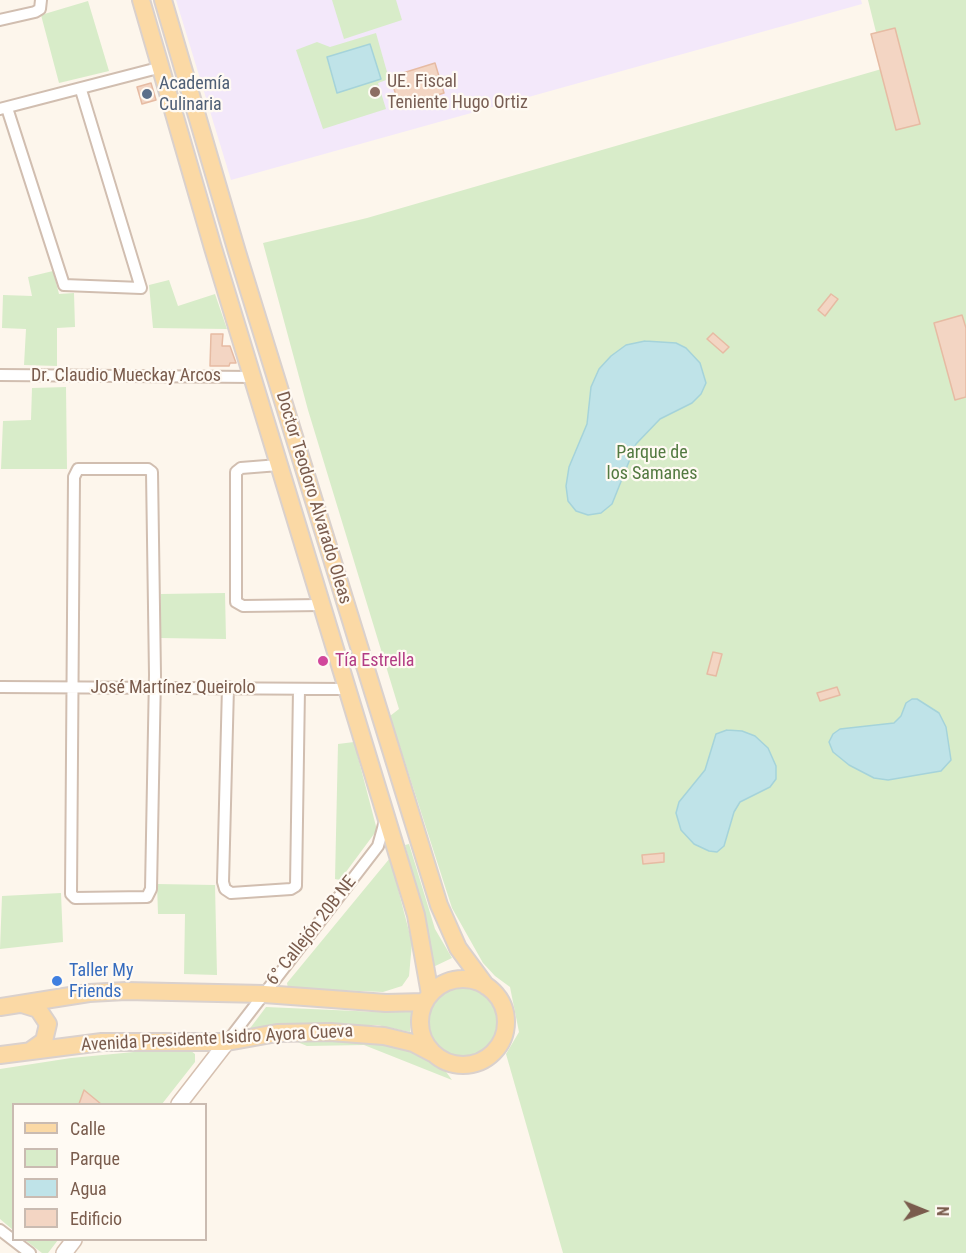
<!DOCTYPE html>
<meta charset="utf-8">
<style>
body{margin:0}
#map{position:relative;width:966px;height:1253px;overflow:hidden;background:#fdf6ec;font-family:"Roboto Condensed",sans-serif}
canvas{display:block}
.legend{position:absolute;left:12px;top:1103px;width:195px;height:138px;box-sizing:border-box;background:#fffaf3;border:2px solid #cabbb1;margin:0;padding:8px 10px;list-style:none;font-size:18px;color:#7a5c4d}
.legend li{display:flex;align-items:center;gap:12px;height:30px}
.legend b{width:30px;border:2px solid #cabbb1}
.north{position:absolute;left:894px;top:1181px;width:60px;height:60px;-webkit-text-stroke:4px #fffaf3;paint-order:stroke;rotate:91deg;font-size:16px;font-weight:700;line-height:24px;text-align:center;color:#7a5c4d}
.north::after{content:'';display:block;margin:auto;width:21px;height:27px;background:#7a5c4d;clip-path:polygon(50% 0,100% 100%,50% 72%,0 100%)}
</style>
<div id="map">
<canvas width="966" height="1253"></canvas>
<ul class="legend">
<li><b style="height:8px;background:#fbd9a5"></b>Calle</li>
<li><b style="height:16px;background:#d8ecc9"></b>Parque</li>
<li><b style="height:16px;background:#bfe3e8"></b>Agua</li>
<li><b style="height:16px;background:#f3d5c3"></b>Edificio</li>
</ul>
<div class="north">N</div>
</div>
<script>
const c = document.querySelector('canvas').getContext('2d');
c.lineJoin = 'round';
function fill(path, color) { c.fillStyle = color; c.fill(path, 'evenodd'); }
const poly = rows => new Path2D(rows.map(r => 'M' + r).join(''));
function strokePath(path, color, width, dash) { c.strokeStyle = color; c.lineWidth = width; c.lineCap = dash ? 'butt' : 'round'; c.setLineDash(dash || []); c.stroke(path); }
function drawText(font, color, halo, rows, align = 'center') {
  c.font = font + ' "Roboto Condensed",sans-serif'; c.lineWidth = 4.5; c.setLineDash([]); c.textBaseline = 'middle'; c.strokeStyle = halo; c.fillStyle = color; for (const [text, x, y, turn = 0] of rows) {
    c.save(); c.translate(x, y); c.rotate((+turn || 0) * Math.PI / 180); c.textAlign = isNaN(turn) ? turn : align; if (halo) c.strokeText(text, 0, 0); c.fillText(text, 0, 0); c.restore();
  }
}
const education = poly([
 [176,0,861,0,862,4,231,180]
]);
const green = poly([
 [332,0,396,0,402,20,344,39],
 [868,0,966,0,966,1253,563,1253,506,1054,519,1032,510,987,495,976,483,963,452,908,390,716,399,709,308,410,263,243,367,218,885,68],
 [88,1,109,71,59,83,41,15],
 [376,33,389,79,378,83,386,109,323,129,296,50,317,42,330,47],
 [53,271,59,294,74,293,75,327,57,328,57,366,24,365,26,329,2,328,3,295,32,296,28,277],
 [169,280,178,306,215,294,227,329,153,328,149,285],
 [66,387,67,469,1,469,3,421,31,420,32,388],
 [225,593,226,639,160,638,161,594],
 [354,742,377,830,340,880,335,879,338,744],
 [409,844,435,929,452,958,431,968,428,931,405,845],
 [390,858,412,943,409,976,402,986,383,992,288,988,287,983],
 [157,884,215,885,217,975,184,974,185,914,158,914],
 [61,893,63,942,0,949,2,896],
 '428 1021a35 35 0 1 1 70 0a35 35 0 1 1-70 0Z',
 [412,1006,410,1032,377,1025,323,1027,245,1035,266,1007,378,1012],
 [371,1039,384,1039,422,1054,444,1069,452,1080,364,1045,307,1046,295,1041],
 [176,1048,191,1051,195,1054,195,1062,162,1104,14,1104,13,1230,0,1219,0,1069,71,1058],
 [25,1240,58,1240,48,1253,42,1253]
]);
const water = poly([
 [370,44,381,79,337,93,327,57,370,44],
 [645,341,676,343,686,348,700,363,706,383,701,394,692,403,660,419,636,444,612,504,601,513,588,515,576,511,568,501,566,486,569,467,587,424,591,387,599,369,611,356,626,345,645,341],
 [912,699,917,699,939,713,946,727,951,760,941,771,888,780,874,778,849,765,833,752,829,742,833,734,840,729,894,723,901,716,906,703,912,699],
 [727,730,742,731,755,736,768,748,776,766,776,779,770,787,740,802,734,812,724,846,717,852,709,851,694,844,681,830,676,813,679,802,705,770,716,734,727,730]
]);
const building = poly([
 [895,28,920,124,896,130,871,34,895,28],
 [435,63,444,93,400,107,390,77,435,63],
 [151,83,156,100,142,104,137,87,151,83],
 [831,294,838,299,825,316,818,310,831,294],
 [962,315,966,328,966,397,955,400,934,323,962,315],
 [713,333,729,347,723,353,707,339,713,333],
 [211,334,223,334,222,346,230,346,236,363,230,363,229,366,210,366,211,334],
 [713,652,722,654,716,676,707,674,713,652],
 [837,687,840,695,820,701,817,693,837,687],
 [664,853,664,862,643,864,642,855,664,853],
 [84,1090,101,1104,79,1104,84,1090]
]);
const street = poly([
 [0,20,35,12,40,9,41,0],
 [7,108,64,285,141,288,81,90],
 [0,109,162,67],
 [0,375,253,377],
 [279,465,241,468,236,472,236,602,243,606,321,605],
 [78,469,148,469,152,472,155,675,151,889,147,897,75,898,71,894,74,477,78,469],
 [0,687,347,689],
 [228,687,223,882,225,889,231,893,291,889,296,886,299,689],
 [227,1042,378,846,385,821],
 [0,1230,30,1253]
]);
const secondary = poly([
 [179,1104,227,1042],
 [64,1253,74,1240]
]);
const primary = poly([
 [141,0,213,248,416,915,430,994],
 [163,0,237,252,439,905,458,948,486,986],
 '420 1022a43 43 0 1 1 86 0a43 43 0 1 1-86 0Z',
 [22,1004,38,1009,48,1024,44,1041,30,1051],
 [0,1007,89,993,126,991,264,994,386,1003,424,1002],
 [0,1055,102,1042,227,1042,277,1033,330,1032,384,1036,413,1043,432,1053]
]);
const markers = [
 [375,92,6,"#8d6e63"],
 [147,94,6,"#5c6f8a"],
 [323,661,6,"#d1479c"],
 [57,981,6,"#3f7fe0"]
];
const educationNames = [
 ["UE. Fiscal",387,82],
 ["Teniente Hugo Ortiz",387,103]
];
const serviceNames = [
 ["Academía",159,84],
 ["Culinaria",159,105]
];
const streetNames = [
 ["Dr. Claudio Mueckay Arcos",126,376],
 ["Doctor Teodoro Alvarado Oleas",313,498,73],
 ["José Martínez Queirolo",173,688],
 ["6° Callejón 20B NE",312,931,-52],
 ["Avenida Presidente Isidro Ayora Cueva",217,1039,-3]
];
const parkNames = [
 ["Parque de",652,453],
 ["los Samanes",652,474]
];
const hotelNames = [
 ["Tía Estrella",335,661]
];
const shopNames = [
 ["Taller My",69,971],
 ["Friends",69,992]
];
fill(education, '#f3e8fa');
fill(green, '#d8ecc9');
fill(water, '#bfe3e8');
strokePath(water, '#a5d3da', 1.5);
fill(building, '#f3d5c3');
strokePath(building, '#e6bba3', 1.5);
strokePath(street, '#d1beb0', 14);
strokePath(secondary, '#d6c0b0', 18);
strokePath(primary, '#dad1cd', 20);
strokePath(street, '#fff', 10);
strokePath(secondary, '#fff', 15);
strokePath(primary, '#fbd9a5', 16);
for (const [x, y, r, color] of markers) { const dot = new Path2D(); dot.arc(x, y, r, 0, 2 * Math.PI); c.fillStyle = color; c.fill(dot); strokePath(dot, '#fffaf3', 2); }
drawText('18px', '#785e54', '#fffaf3', educationNames, 'left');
drawText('18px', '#4e5e75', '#fffaf3', serviceNames, 'left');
drawText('18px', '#7a5c4d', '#fffaf3', streetNames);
drawText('18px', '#537a41', '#fffaf3', parkNames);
drawText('18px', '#b23c85', '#fffaf3', hotelNames, 'left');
drawText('18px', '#366cbe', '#fffaf3', shopNames, 'left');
</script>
